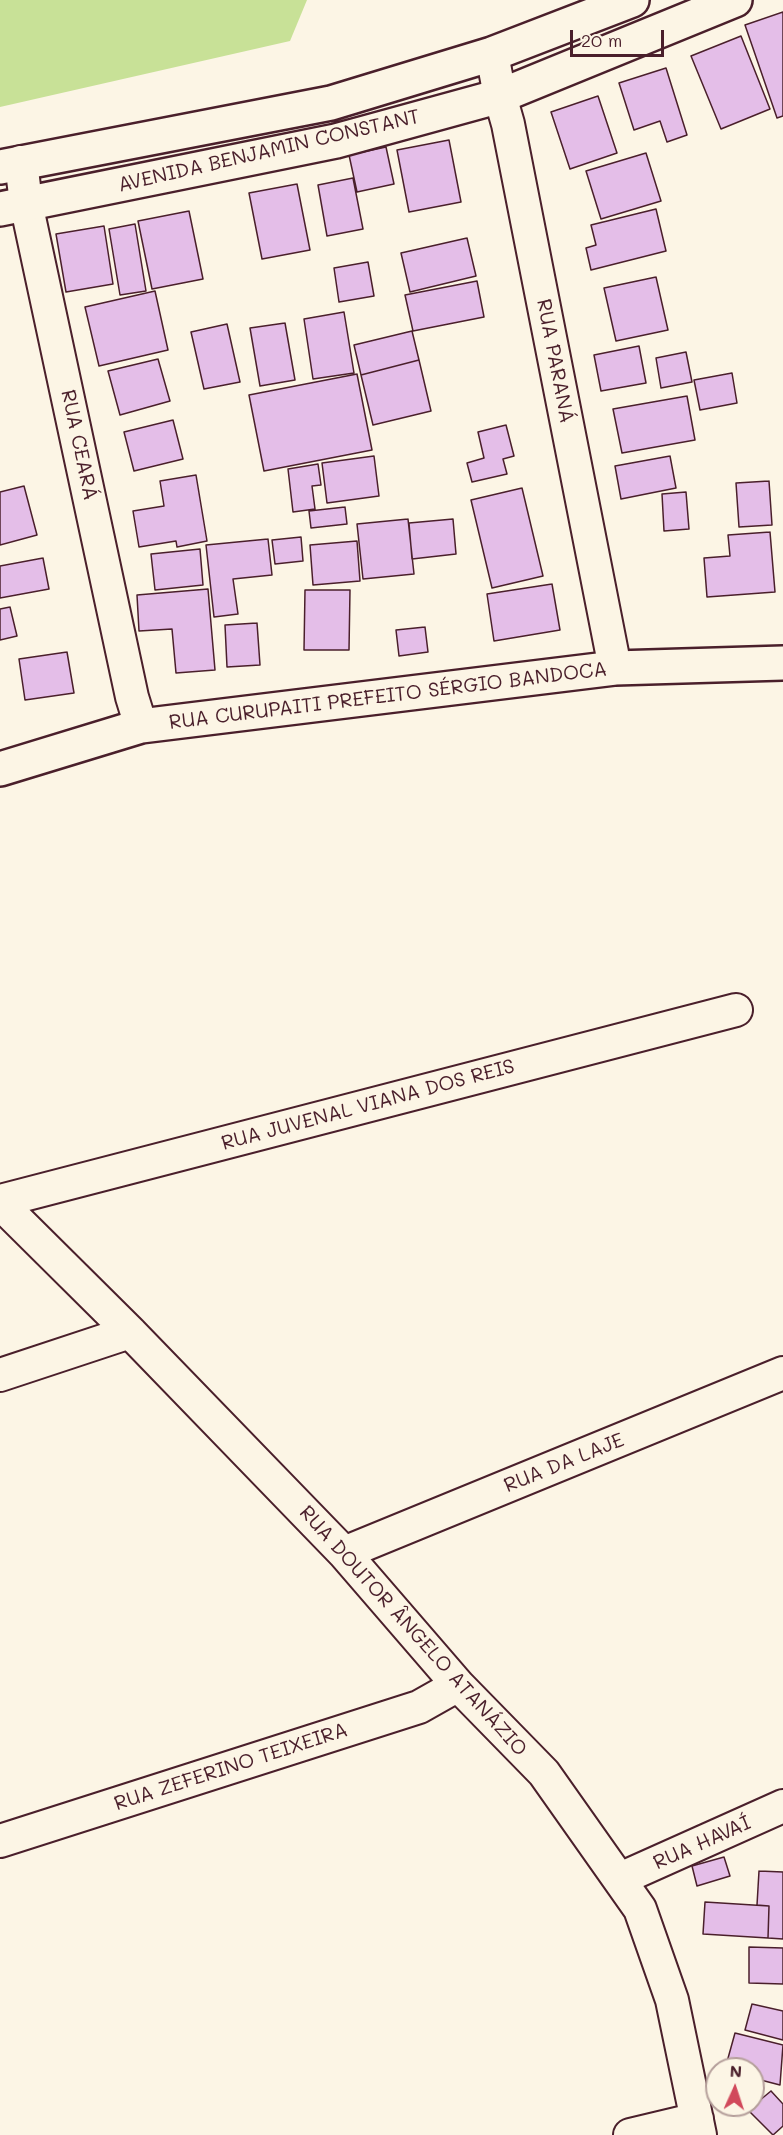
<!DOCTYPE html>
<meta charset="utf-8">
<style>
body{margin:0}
#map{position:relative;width:783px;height:2135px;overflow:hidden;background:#fcf5e5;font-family:Mali,sans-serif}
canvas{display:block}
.north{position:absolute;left:705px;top:2057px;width:60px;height:60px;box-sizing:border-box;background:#fcf5e5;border:2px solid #b59f9b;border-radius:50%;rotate:3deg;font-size:16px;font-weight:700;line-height:24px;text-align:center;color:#4a1f2b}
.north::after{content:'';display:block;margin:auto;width:21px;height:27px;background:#d1495b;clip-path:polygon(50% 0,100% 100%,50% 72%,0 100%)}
.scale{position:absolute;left:570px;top:30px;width:94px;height:27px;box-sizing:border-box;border:3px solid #4a1f2b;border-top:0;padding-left:8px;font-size:18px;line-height:21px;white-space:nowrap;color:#4a1f2b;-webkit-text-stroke:4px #fcf5e5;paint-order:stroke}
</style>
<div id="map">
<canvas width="783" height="2135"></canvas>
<div class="north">N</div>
<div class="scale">20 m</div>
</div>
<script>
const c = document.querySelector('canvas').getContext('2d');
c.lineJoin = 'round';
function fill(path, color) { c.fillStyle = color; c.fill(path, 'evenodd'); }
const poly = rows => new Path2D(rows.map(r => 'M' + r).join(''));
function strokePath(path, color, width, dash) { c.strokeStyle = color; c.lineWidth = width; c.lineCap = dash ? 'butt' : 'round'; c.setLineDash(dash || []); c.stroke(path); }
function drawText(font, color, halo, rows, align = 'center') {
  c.font = font + ' Mali,sans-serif'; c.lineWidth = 4.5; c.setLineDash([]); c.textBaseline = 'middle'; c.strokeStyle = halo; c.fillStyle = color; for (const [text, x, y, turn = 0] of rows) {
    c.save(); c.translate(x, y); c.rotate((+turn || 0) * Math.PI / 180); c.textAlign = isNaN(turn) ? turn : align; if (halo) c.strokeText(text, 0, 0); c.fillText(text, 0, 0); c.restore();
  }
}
const green = poly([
 [0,0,307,0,290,41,0,107]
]);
const building = poly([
 [783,12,783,116,777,118,745,25,783,12],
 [741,36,770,109,721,129,691,56,741,36],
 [666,68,687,135,667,142,660,121,634,130,619,83,666,68],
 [598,96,617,153,570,169,551,112,598,96],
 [449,140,461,202,409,212,397,150,449,140],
 [386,147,394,184,357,192,349,155,386,147],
 [646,153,661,201,601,219,586,171,646,153],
 [353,178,363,229,327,236,318,185,353,178],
 [297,184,310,250,262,259,249,193,297,184],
 [656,209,666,251,591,270,586,248,596,245,591,225,656,209],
 [189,211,203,279,152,289,138,221,189,211],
 [135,224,146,291,120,295,109,229,135,224],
 [104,226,113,284,66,292,56,234,104,226],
 [467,238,476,276,410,292,401,253,467,238],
 [368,262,374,296,339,302,334,268,368,262],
 [656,277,668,330,616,341,604,288,656,277],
 [477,281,484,317,413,331,405,295,477,281],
 [155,291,168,350,99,366,85,307,155,291],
 [344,312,354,373,313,379,304,319,344,312],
 [285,323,295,380,260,386,250,328,285,323],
 [227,324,240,382,204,389,191,332,227,324],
 [412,331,419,360,361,375,354,345,412,331],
 [639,346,646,383,601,391,594,355,639,346],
 [686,352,692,382,661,388,656,358,686,352],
 [158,359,170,401,120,415,108,371,158,359],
 [419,360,431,411,373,425,361,375,419,360],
 [732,373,737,403,700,410,694,380,732,373],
 [357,374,372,450,264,471,249,395,357,374],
 [687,396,695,440,622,453,613,409,687,396],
 [173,420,183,459,134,471,124,432,173,420],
 [506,425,514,456,503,459,507,474,472,482,467,463,484,458,478,432,506,425],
 [374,456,379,496,327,503,322,463,374,456],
 [670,456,676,488,621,499,615,466,670,456],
 [318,464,321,485,312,486,315,509,293,512,288,469,318,464],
 [196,475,207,541,177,547,176,541,139,547,133,511,164,506,160,481,196,475],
 [769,481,772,525,739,527,736,483,769,481],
 [24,486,37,535,0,545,0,492,24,486],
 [522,488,543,576,492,588,471,500,522,488],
 [686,492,689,529,664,531,662,494,686,492],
 [345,507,347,524,311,528,309,511,345,507],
 [408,519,414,574,363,579,357,524,408,519],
 [453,519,456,554,412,559,409,523,453,519],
 [770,532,775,592,707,597,704,558,730,556,728,535,770,532],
 [301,537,303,561,275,564,272,540,301,537],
 [268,539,272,575,233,579,238,614,214,617,206,545,268,539],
 [357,541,360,581,313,585,310,545,357,541],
 [200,549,203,585,155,590,151,554,200,549],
 [43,558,49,589,0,598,0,566,43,558],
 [552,584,560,630,494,641,487,594,552,584],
 [208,589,215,670,176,673,172,629,139,631,137,595,208,589],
 [305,590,350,590,349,650,304,650,305,590],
 [10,607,17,636,0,640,0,609,10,607],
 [257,623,260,665,227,667,225,625,257,623],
 [425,627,428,652,399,656,396,630,425,627],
 [67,652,74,693,25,700,19,659,67,652],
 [724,1857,730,1876,697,1886,692,1866,724,1857],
 [759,1871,783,1872,783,1939,768,1938,769,1906,757,1905,759,1871],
 [705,1902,769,1906,768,1938,703,1934,705,1902],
 [749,1947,783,1948,783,1984,749,1983,749,1947],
 [752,2004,783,2011,783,2040,745,2030,752,2004],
 [735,2033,783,2045,780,2085,753,2078,753,2069,725,2069,735,2033],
 [771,2091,783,2104,783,2126,773,2135,748,2110,771,2091]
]);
const street = poly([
 [492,54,500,96,508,124,615,668],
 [21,162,26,203,132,697,141,726],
 [0,1201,736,1010],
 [0,1203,130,1332,344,1553,458,1685,544,1773,640,1909,672,2000,700,2135],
 [0,1375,130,1332],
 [344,1553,783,1373],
 [0,1841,419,1707,458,1685],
 [620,1879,783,1806],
 [630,2135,697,2119]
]);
const secondary = poly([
 [0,167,331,103,492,54,632,0],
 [0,209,336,141,500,96,735,0],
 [0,769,141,726,615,668,783,663]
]);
const streetNames = [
 ["AVENIDA BENJAMIN CONSTANT",269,151,-13],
 ["RUA PARANÁ",555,361,79],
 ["RUA CEARÁ",79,445,78],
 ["RUA CURUPAITI PREFEITO SÉRGIO BANDOCA",388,696,-7],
 ["RUA JUVENAL VIANA DOS REIS",368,1105,-15],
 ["RUA DA LAJE",564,1463,-22],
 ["RUA DOUTOR ÂNGELO ATANÁZIO",413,1631,48],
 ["RUA ZEFERINO TEIXEIRA",231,1767,-18],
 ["RUA HAVAÍ",702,1843,-24]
];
fill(green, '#c8e197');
fill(building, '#e4bee8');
strokePath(building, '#4a1f2b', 1.5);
strokePath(street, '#4a1f2b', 36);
strokePath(secondary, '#4a1f2b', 38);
strokePath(street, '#fcf5e5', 32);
strokePath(secondary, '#fcf5e5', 33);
drawText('20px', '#4a1f2b', '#fcf5e5', streetNames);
</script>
